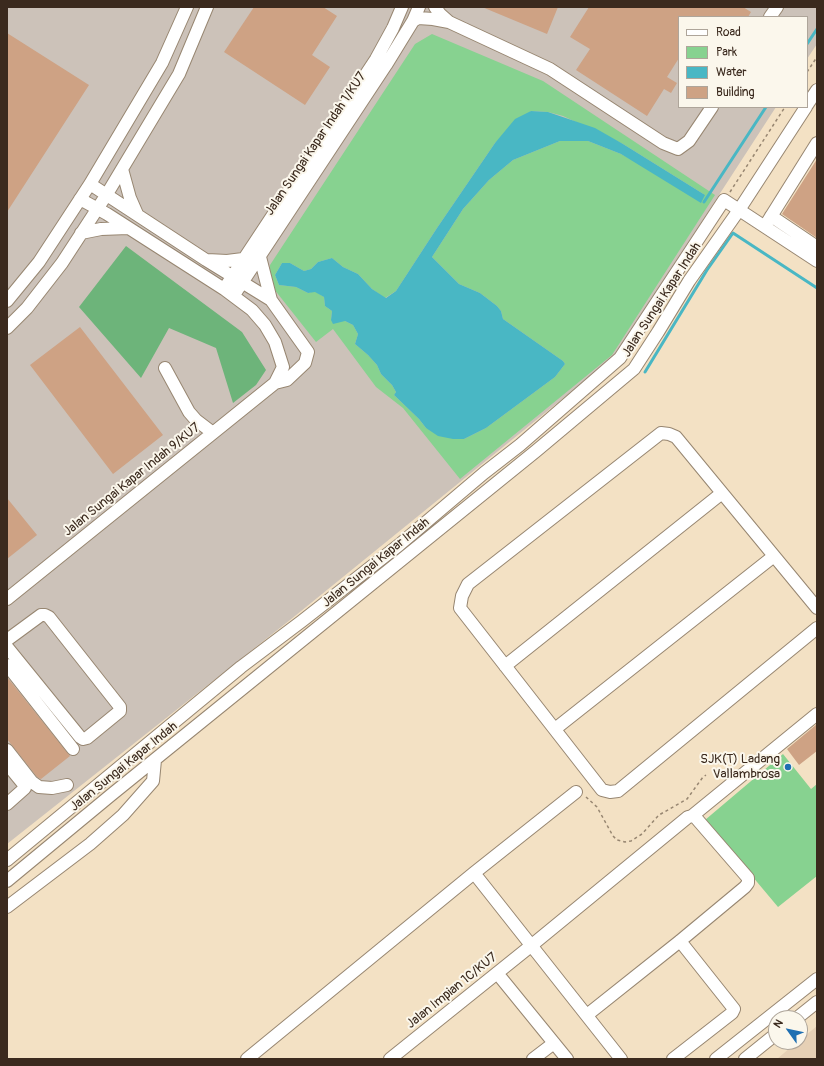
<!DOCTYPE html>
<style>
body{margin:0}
#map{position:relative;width:824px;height:1066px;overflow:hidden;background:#f3e1c4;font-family:Pangolin,sans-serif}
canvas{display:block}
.frame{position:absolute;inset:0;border:8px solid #3b2a1e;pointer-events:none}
.legend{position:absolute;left:678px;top:16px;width:130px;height:92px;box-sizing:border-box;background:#fbf7ec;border:1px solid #aea59a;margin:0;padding:5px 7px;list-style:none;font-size:12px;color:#3b2a1e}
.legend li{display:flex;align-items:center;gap:8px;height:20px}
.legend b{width:20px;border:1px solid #aea59a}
.north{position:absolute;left:768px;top:1010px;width:40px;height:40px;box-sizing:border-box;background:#fbf7ec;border:1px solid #aea59a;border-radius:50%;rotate:303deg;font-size:11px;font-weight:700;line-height:16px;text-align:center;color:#3b2a1e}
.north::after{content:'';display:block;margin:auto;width:14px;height:18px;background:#1f6fb2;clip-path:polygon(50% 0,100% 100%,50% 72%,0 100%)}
</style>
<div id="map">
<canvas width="824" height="1066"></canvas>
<div class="frame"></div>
<ul class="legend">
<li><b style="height:5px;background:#fff"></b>Road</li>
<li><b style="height:11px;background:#87d290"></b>Park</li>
<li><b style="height:11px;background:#49b7c4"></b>Water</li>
<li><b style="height:11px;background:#cea284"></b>Building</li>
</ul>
<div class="north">N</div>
</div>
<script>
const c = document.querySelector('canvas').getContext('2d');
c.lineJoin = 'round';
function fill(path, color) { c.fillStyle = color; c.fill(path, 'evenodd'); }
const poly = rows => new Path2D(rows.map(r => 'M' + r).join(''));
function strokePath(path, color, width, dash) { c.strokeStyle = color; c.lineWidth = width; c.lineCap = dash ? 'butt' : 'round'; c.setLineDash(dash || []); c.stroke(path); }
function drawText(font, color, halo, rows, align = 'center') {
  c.font = font + ' Pangolin,sans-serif'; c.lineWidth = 4; c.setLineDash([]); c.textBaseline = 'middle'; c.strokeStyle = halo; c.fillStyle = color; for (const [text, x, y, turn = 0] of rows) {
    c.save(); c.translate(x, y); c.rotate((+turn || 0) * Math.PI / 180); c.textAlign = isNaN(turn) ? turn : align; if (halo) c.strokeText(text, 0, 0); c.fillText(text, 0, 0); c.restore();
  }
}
const built = poly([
 [817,1026,817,1059,777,1059,797,1042,800,1042,800,1040]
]);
const industrial = poly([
 [7,7,817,7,817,44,807,59,807,17,679,17,679,107,776,107,614,357,290,620,7,844]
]);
const green = poly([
 [432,34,543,81,715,195,612,355,460,479,403,408,376,387,333,329,316,342,270,284,270,265,415,44],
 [531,111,548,112,563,116,623,144,705,195,645,167,621,154,588,141,560,141,513,160,489,180,463,209,432,257,459,284,480,293,497,306,501,311,503,319,563,361,565,364,555,377,486,428,464,439,426,428,419,419,394,395,396,392,392,385,381,374,377,365,368,355,355,344,358,334,353,325,345,321,331,320,332,311,325,306,324,297,315,291,308,293,296,287,279,285,275,275,282,263,290,263,304,271,311,269,318,262,332,258,343,267,358,274,372,289,385,298,396,291,437,228,495,143],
 [783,754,811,789,817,784,817,876,778,907,705,820]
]);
const forest = poly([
 [126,246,242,332,266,370,256,385,233,403,216,348,169,328,141,378,79,307]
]);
const water = poly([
 [531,111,548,112,595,128,623,144,705,195,701,203,621,154,588,141,560,141,513,160,489,180,463,209,432,257,459,284,480,293,497,306,501,311,503,319,563,361,565,364,555,377,486,428,464,439,453,439,438,436,426,428,419,419,394,395,396,392,392,385,381,374,377,365,368,355,355,344,358,334,353,325,345,321,333,324,331,320,332,311,325,306,324,297,315,292,308,293,296,287,279,285,275,275,282,263,290,263,304,271,311,269,318,262,332,258,343,267,358,274,372,289,386,298,396,291,437,228,495,143,515,119]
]);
const stream = poly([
 [807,44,817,29],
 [704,202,766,107],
 [645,372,707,270,733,233,817,288]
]);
const building = poly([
 [254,7,323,7,337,16,312,55,330,67,305,105,224,52],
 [482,7,558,7,547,34],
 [589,7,743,7,751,12,748,17,679,17,679,58,667,77,677,83,671,93,664,89,647,116,576,70,590,49,570,37],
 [7,33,89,85,7,212],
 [817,159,817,238,782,214],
 [80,327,163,435,113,474,30,365],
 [7,498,37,535,7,559],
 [7,677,70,756,41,779,37,777,7,739],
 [817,724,817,751,799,765,787,749]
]);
const path = poly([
 [807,72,817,57],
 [730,192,785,107],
 [586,797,597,807,613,836,617,840,625,842,631,841,642,834,659,815,687,799,703,777,706,775]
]);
const minor = poly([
 [435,7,440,14,449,22],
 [770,17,777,7],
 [413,21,418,18,433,19,449,22,550,69,663,143,678,149,689,141,712,107],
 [807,105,817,90],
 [122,169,130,198,137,214],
 [80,199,107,214,224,289,252,310,265,325,275,342,283,367,275,383],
 [771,216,817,247],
 [765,226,817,143],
 [81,233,101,229,128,228],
 [260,257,271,300],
 [207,260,227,261,243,259],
 [224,289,376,59,393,28,402,7],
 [234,295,386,65,413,21,419,7],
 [7,301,39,262,90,184,162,63,187,7],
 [7,328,27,308,62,263,107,194,179,74,207,7],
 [165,368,189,412,196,420,213,433],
 [7,599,275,383,287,380,305,363,308,352,271,300,206,260,90,184],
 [817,608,676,437,669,434,661,433,468,584,462,596,460,608,602,790,610,792,618,791,817,628],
 [7,640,41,615,45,615,49,617,120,707,120,711,87,738,83,739,80,737,7,647],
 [7,665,73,749],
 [505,666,722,493],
 [555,729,774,556],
 [7,750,32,782,39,787,52,788,67,785],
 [7,764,25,786,25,788,7,804],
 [692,816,817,714],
 [7,860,241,667,302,621,399,545,484,473,520,445,620,358,724,200,817,261],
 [474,873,621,1059],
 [7,881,111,795,536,451,634,369,658,332,689,281,739,210,806,107],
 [7,907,90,844,123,815,153,781,155,760],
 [497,973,567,1059],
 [797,1018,817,1002],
 [247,1059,474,873,576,792],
 [390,1059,532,945,688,817,692,816,696,818,748,878,748,883,745,887,680,941,587,1015],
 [533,1059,554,1043],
 [673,1059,732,1013,734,1009,680,941],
 [716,1059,817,979],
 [745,1059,776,1034]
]);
const markers = [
 [788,767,4,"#1f6fb2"]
];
const streetNames = [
 ["Jalan Sungai Kapar Indah 1/KU7",316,144,-56],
 ["Jalan Sungai Kapar Indah",662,300,-57],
 ["Jalan Sungai Kapar Indah 9/KU7",132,480,-39],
 ["Jalan Sungai Kapar Indah",376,563,-39],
 ["Jalan Sungai Kapar Indah",124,767,-39],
 ["Jalan Impian 1C/KU7",452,991,-39]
];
const poiNames = [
 ["SJK(T) Ladang",780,760],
 ["Vallambrosa",780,775]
];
fill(built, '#e6d0b5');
fill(industrial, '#ccc2b9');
fill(green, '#87d290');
fill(forest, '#6db47a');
fill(water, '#49b7c4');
strokePath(stream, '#49b7c4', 3);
fill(building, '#cea284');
strokePath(minor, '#978671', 14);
strokePath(path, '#978671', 1.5, [3, 3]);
strokePath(minor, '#fff', 12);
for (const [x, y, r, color] of markers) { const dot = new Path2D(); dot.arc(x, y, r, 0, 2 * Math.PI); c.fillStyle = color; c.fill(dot); strokePath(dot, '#fbf7ec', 1.5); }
drawText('13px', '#3b2a1e', '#fbf7ec', streetNames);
drawText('13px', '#3b2a1e', '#fbf7ec', poiNames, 'right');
</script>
